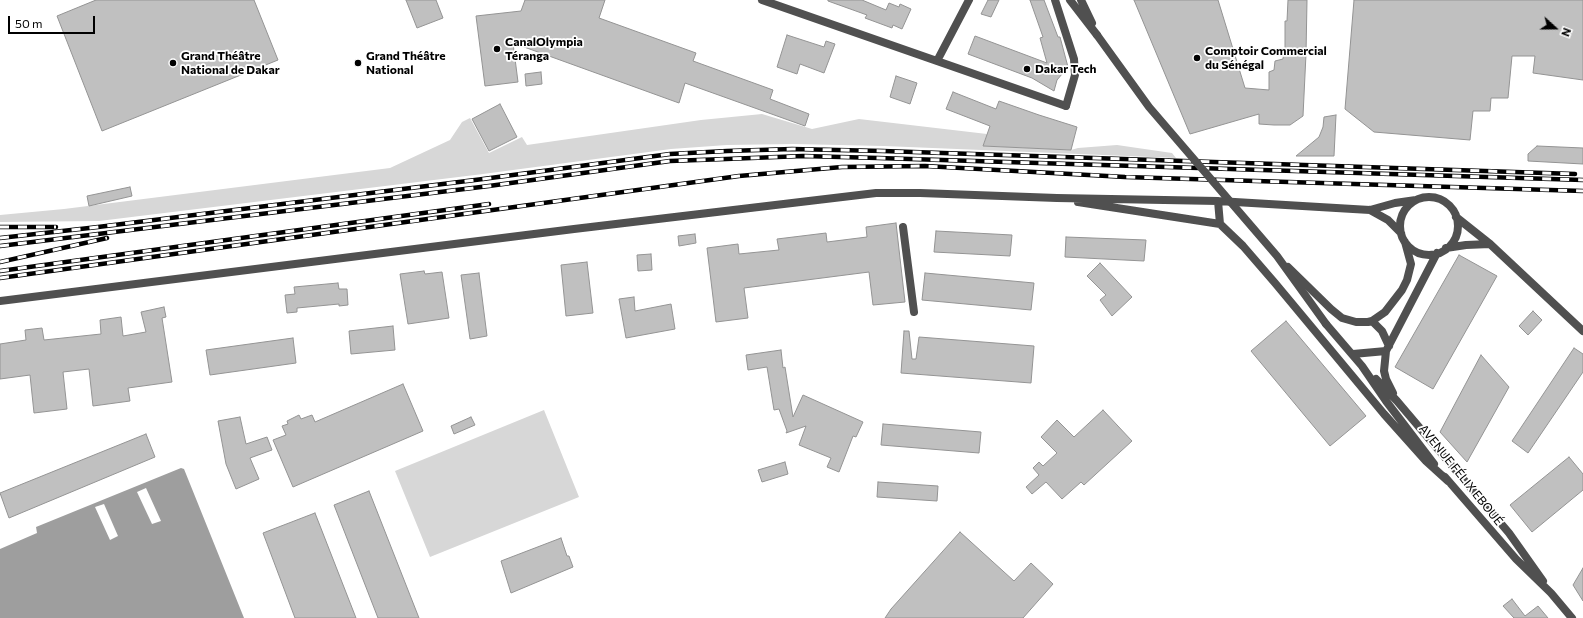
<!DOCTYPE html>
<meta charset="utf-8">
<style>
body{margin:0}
#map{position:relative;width:1583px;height:618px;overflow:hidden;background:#fff;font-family:Commissioner,sans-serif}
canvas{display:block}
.north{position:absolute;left:1535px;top:8px;width:40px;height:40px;-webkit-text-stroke:3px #fff;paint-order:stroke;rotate:111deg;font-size:11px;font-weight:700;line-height:16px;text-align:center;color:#000}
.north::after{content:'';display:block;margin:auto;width:14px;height:18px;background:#000;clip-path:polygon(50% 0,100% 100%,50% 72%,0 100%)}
.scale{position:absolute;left:8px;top:16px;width:87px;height:18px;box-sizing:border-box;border:2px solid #000;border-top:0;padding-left:5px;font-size:12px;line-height:14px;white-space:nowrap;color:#000;-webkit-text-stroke:3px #fff;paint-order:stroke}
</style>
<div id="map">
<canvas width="1583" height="618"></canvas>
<div class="north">N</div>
<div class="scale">50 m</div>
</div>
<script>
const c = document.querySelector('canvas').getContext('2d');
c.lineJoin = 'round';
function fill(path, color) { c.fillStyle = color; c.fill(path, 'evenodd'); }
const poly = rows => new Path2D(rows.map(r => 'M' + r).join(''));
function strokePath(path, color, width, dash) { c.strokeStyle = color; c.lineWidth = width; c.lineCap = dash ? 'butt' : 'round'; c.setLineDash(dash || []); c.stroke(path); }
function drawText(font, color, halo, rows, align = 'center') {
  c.font = font + ' Commissioner,sans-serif'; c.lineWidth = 3.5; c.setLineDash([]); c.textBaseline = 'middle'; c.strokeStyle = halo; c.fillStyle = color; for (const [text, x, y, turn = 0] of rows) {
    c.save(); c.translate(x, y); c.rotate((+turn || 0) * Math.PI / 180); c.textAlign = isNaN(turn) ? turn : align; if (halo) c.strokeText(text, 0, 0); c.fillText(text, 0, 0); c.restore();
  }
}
const green = poly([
 [762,114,812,129,859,119,987,134,983,146,1071,150,1078,148,1117,145,1172,153,1176,158,884,146,794,144,727,145,671,149,483,174,99,221,0,222,0,215,64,209,390,168,450,140,462,122,470,118,489,153,522,137,527,145,701,120],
 [544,410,579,497,430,557,395,471]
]);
const water = poly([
 [181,468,184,469,244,618,0,618,0,549,37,533,36,527]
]);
const pier = poly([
 [146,488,161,521,152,524,137,492],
 [104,504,118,536,110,540,95,507]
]);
const building = poly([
 [96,0,254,0,278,60,102,131,57,16,96,0],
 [406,0,436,0,443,18,417,28,406,0],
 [525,0,605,0,599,18,696,53,693,61,773,90,770,99,809,114,805,126,685,83,679,103,513,43,518,82,485,86,476,16,521,11,525,0],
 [828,0,862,0,886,10,889,3,899,7,900,4,911,9,902,29,893,25,892,28,865,18,867,15,828,1,828,0],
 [988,0,999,0,991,17,981,14,988,0],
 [1030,0,1044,0,1058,37,1060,37,1068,67,1057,80,1054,91,1032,78,968,54,975,36,1047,63,1040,38,1043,37,1030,0],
 [1134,0,1218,0,1245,88,1269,90,1269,72,1274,70,1275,61,1283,59,1284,50,1285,50,1285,21,1287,21,1288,0,1307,0,1306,54,1303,116,1290,125,1274,125,1259,124,1259,114,1190,134,1134,0],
 [1354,0,1583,0,1583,80,1533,73,1535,56,1512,56,1508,98,1491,98,1490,111,1473,111,1470,140,1374,132,1345,109,1354,0],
 [787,35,824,47,826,41,835,44,824,73,800,64,797,74,777,67,787,35],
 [541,72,542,84,526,86,525,74,541,72],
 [896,76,917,83,910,104,890,97,896,76],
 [953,92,996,109,999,101,1039,115,1077,127,1071,150,983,146,990,126,946,109,953,92],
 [500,104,517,137,489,151,472,119,500,104],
 [1336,115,1334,156,1296,156,1319,137,1323,127,1324,117,1336,115],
 [1537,146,1583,148,1583,164,1528,161,1528,154,1537,146],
 [130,187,132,196,89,206,87,196,130,187],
 [896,223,905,302,873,305,869,272,744,288,748,318,716,322,707,248,738,244,739,254,779,250,777,239,826,233,827,242,867,237,866,227,896,223],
 [936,231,1012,235,1010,256,934,252,936,231],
 [695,234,696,243,679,246,678,236,695,234],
 [1066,237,1146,240,1144,261,1065,257,1066,237],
 [651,254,652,270,638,271,637,255,651,254],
 [1459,255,1497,276,1433,389,1395,367,1459,255],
 [587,262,593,313,566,316,561,265,587,262],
 [1100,263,1132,297,1112,316,1100,300,1106,295,1087,276,1100,263],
 [424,271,425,274,442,272,449,318,408,324,400,274,424,271],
 [479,273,487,336,470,339,461,275,479,273],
 [925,273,1034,283,1031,310,922,300,925,273],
 [338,283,339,289,347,289,348,305,339,306,339,304,297,308,297,312,287,313,285,295,295,294,294,287,338,283],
 [634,297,635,311,671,304,675,329,626,338,619,299,634,297],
 [164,307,166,317,162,318,172,382,128,388,130,401,93,406,89,369,63,372,67,409,34,413,30,375,0,379,0,344,26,340,25,330,42,328,44,340,101,334,100,320,121,317,123,336,146,332,141,312,164,307],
 [1533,311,1542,320,1528,335,1519,326,1533,311],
 [1286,321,1366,416,1330,446,1251,351,1286,321],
 [393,326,395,350,351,354,349,331,393,326],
 [904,331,909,331,912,359,916,359,919,337,1034,346,1031,383,901,373,904,331],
 [293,338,296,363,210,375,206,350,293,338],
 [1574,348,1583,354,1583,372,1528,453,1512,441,1574,348],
 [781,350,783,368,785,367,793,417,803,395,863,422,856,437,853,436,839,472,827,467,831,458,799,445,806,426,786,433,787,431,779,409,774,410,767,367,748,370,746,355,781,350],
 [1481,355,1509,387,1467,462,1440,432,1481,355],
 [403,384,423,431,293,487,273,440,286,435,282,426,288,424,287,421,299,415,301,419,312,415,315,422,403,384],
 [1103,410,1132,441,1084,485,1081,482,1062,499,1046,482,1032,494,1026,487,1039,475,1033,468,1039,462,1043,466,1057,453,1041,437,1057,420,1074,437,1103,410],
 [240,417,246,444,267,437,272,450,250,458,259,479,236,489,226,464,218,421,240,417],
 [471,417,475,425,454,434,451,426,471,417],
 [883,424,981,432,979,453,881,445,883,424],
 [146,434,155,457,9,518,0,493,146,434],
 [1569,457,1583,474,1583,490,1532,532,1510,505,1569,457],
 [785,462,788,474,762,482,758,470,785,462],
 [878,482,938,486,937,501,877,497,878,482],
 [369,491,419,618,378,618,334,505,369,491],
 [315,513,356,618,295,618,263,533,315,513],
 [960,532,1014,581,1031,563,1053,584,1023,618,885,618,891,609,960,532],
 [561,538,567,556,569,556,573,567,511,593,501,561,561,538],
 [1583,568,1583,601,1573,585,1583,568],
 [1512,599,1525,616,1538,606,1548,618,1514,618,1503,606,1512,599]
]);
const minor = poly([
 [762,0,1066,106],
 [937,61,969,0],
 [903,227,914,312]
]);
const tertiary = poly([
 [1055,0,1074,59,1075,75,1066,106],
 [1070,0,1097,35],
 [1081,0,1092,23],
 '1400 226a29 29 0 1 1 58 0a29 29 0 1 1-58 0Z',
 [1218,201,1220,224],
 [1078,202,1220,224,1243,246,1275,283,1384,414,1426,461,1448,481],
 [1370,210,1388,220,1401,233],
 [1456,217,1490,244,1583,331],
 [1446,248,1466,245,1490,244],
 [1288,267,1331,309,1342,318,1356,322,1368,322,1372,321,1385,312,1402,290,1407,280,1411,264,1405,242],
 [0,301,574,229,876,193,920,193,1057,198,1218,201,1370,210,1395,203,1416,200],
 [1372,321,1382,331,1389,346],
 [1326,324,1362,366,1386,401,1434,464],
 [1353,354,1386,351],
 [1376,379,1397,401,1509,533,1543,581],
 [1393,393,1386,379,1384,371,1386,351,1437,253],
 [1445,477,1516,559,1551,593,1572,618]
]);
const rail = poly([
 [0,227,56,227],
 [0,238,98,227,483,179,670,154,727,151,792,149,883,151,1575,174],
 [0,246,489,186,670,161,726,159,803,156,878,158,1583,180],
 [0,262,107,238],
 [0,271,489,204],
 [0,278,739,176,842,167,925,166,1125,177,1583,191]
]);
const tertiaryBridge = poly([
 [1097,35,1149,107,1277,256,1326,324]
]);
const markers = [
 [497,49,4,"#000"],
 [1197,58,4,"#000"],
 [173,63,4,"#000"],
 [358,63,4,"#000"],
 [1027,69,4,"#000"]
];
const poiNames = [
 ["CanalOlympia",505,42],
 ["Téranga",505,56],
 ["Comptoir Commercial",1205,51],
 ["du Sénégal",1205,65],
 ["Grand Théâtre",181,56],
 ["National de Dakar",181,70],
 ["Grand Théâtre",366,56],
 ["National",366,70],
 ["Dakar Tech",1035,69]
];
const streetNames = [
 ["AVENUE FÉLIX EBOUÉ",1461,475,51]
];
fill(green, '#d7d7d7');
fill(water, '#9e9e9e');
fill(pier, '#fff');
fill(building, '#c0c0c0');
strokePath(building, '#949494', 1);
strokePath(minor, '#505050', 8);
strokePath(tertiary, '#505050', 8);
strokePath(rail, '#000', 4.5);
strokePath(rail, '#fff', 3, [9]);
strokePath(tertiaryBridge, '#505050', 8);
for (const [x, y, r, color] of markers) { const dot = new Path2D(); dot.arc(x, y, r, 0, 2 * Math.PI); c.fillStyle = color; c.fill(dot); strokePath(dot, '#fff', 1.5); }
drawText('bold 12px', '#000', '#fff', poiNames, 'left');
drawText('12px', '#000', '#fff', streetNames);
</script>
